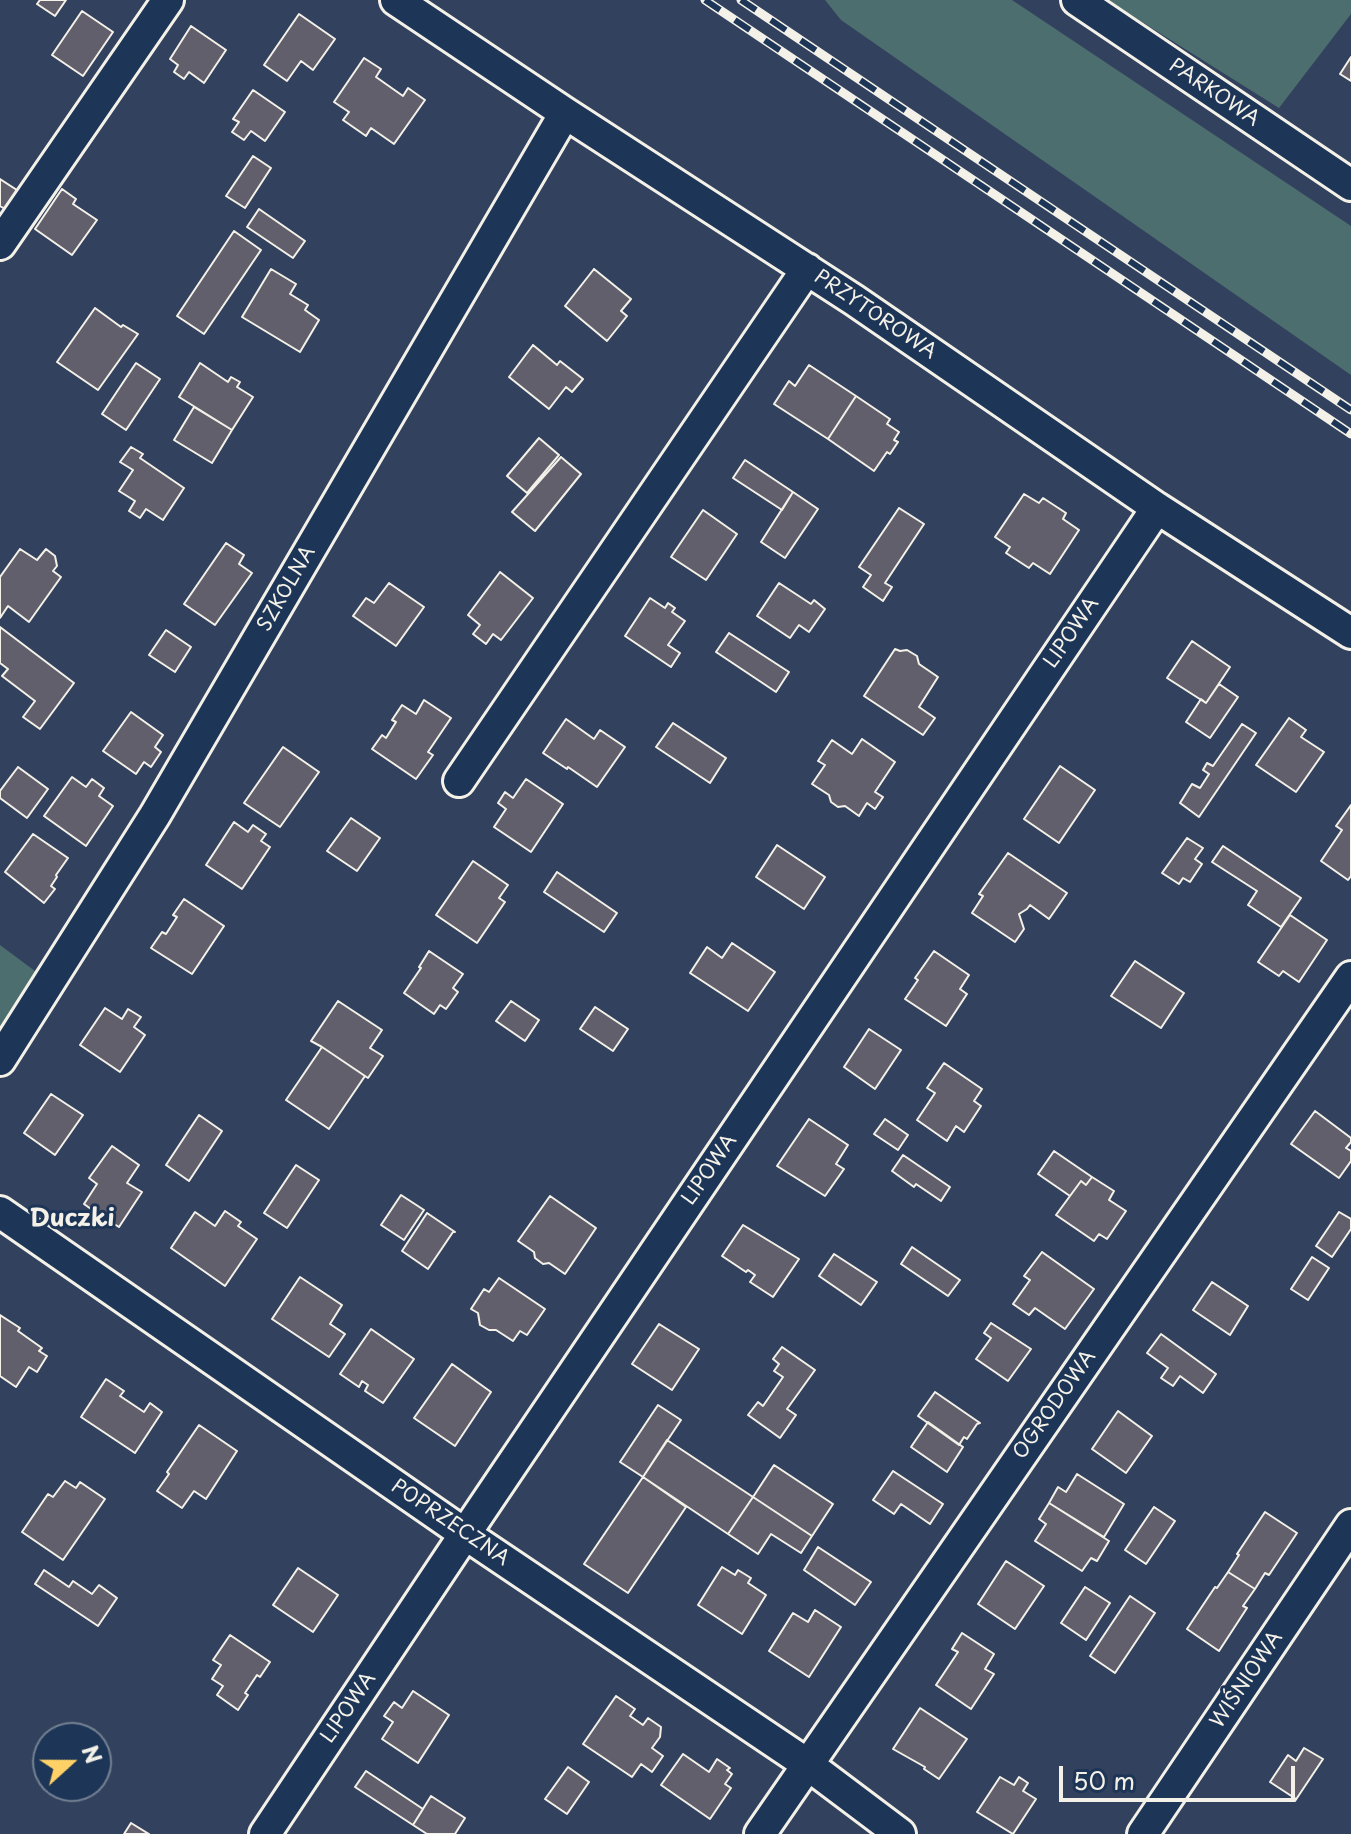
<!DOCTYPE html>
<meta charset="utf-8">
<style>
body{margin:0}
#map{position:relative;width:1351px;height:1834px;overflow:hidden;background:#32425e;font-family:"Playpen Sans",sans-serif}
canvas{display:block}
.north{position:absolute;left:32px;top:1722px;width:80px;height:80px;box-sizing:border-box;background:#1d3557;border:2px solid #738091;border-radius:50%;rotate:69deg;font-size:22px;font-weight:700;line-height:32px;text-align:center;color:#f4f1e8}
.north::after{content:'';display:block;margin:auto;width:28px;height:36px;background:#ffd166;clip-path:polygon(50% 0,100% 100%,50% 72%,0 100%)}
.scale{position:absolute;left:1059px;top:1766px;width:236px;height:36px;box-sizing:border-box;border:4px solid #f4f1e8;border-top:0;padding-left:10px;font-size:24px;line-height:28px;white-space:nowrap;color:#f4f1e8;-webkit-text-stroke:6px #1d3557;paint-order:stroke}
</style>
<div id="map">
<canvas width="1351" height="1834"></canvas>
<div class="north">N</div>
<div class="scale">50 m</div>
</div>
<script>
const c = document.querySelector('canvas').getContext('2d');
c.lineJoin = 'round';
function fill(path, color) { c.fillStyle = color; c.fill(path, 'evenodd'); }
const poly = rows => new Path2D(rows.map(r => 'M' + r).join(''));
function strokePath(path, color, width, dash) { c.strokeStyle = color; c.lineWidth = width; c.lineCap = dash ? 'butt' : 'round'; c.setLineDash(dash || []); c.stroke(path); }
function drawText(font, color, halo, rows, align = 'center') {
  c.font = font + ' "Playpen Sans",sans-serif'; c.lineWidth = 6; c.setLineDash([]); c.textBaseline = 'middle'; c.strokeStyle = halo; c.fillStyle = color; for (const [text, x, y, turn = 0] of rows) {
    c.save(); c.translate(x, y); c.rotate((+turn || 0) * Math.PI / 180); c.textAlign = isNaN(turn) ? turn : align; if (halo) c.strokeText(text, 0, 0); c.fillText(text, 0, 0); c.restore();
  }
}
const green = poly([
 [825,0,1012,0,1351,226,1351,375,841,20],
 [1107,0,1351,0,1351,14,1279,108],
 [0,945,39,974,0,1028]
]);
const building = poly([
 [40,0,66,0,55,16,37,4,40,0],
 [82,11,113,32,83,76,52,55,82,11],
 [299,14,335,39,313,70,301,61,287,81,264,65,299,14],
 [191,26,226,50,204,83,189,72,184,79,174,72,178,65,170,59,191,26],
 [1351,57,1351,81,1340,74,1351,57],
 [364,58,381,69,376,77,403,96,408,88,425,100,394,144,371,128,366,136,343,120,349,112,334,102,364,58],
 [253,90,285,112,265,141,251,131,244,140,232,132,239,122,233,119,253,90],
 [253,156,271,168,245,208,226,196,253,156],
 [0,179,20,192,7,210,0,206,0,179],
 [62,189,76,199,73,204,97,220,72,255,35,229,62,189],
 [259,209,305,241,293,258,247,227,259,209],
 [234,231,261,250,204,334,177,316,234,231],
 [271,269,296,284,290,294,308,305,305,310,319,320,300,352,242,317,271,269],
 [594,269,631,299,621,311,627,316,607,341,565,306,594,269],
 [95,308,121,327,123,325,138,334,98,390,57,362,95,308],
 [533,345,557,365,560,361,583,379,572,392,566,387,549,409,509,377,533,345],
 [136,363,160,379,126,430,102,414,136,363],
 [200,363,228,382,231,377,240,382,237,387,253,397,232,430,179,397,200,363],
 [809,365,856,396,828,439,774,404,789,381,795,386,809,365],
 [856,396,890,419,887,424,899,432,894,440,898,442,890,454,887,452,874,471,828,439,856,396],
 [194,407,232,430,212,463,174,440,194,407],
 [539,438,559,455,527,493,507,476,539,438],
 [131,447,143,454,140,458,184,488,163,520,146,509,140,518,129,511,135,501,119,491,133,470,120,462,131,447],
 [561,457,581,474,535,531,512,512,561,457],
 [745,460,793,492,782,510,733,478,745,460],
 [793,492,818,509,785,558,761,542,793,492],
 [1024,494,1039,503,1043,498,1066,513,1063,519,1079,530,1050,574,1033,563,1029,568,1006,553,1010,547,995,537,1024,494],
 [899,508,924,524,885,583,892,587,883,601,863,587,871,575,859,567,899,508],
 [703,510,737,534,706,580,671,557,703,510],
 [226,543,244,555,239,564,252,573,215,625,184,604,226,543],
 [20,549,37,560,46,549,55,556,57,566,53,571,61,577,29,622,8,606,0,618,0,577,20,549],
 [500,572,533,598,501,640,493,634,486,644,473,634,480,625,468,615,500,572],
 [389,583,424,607,396,646,353,616,366,598,374,603,389,583],
 [779,583,811,604,814,600,825,609,809,632,799,625,790,638,757,616,779,583],
 [650,598,665,608,668,603,675,608,672,612,685,621,668,645,680,653,671,667,625,636,650,598],
 [0,627,74,683,40,729,23,717,35,701,2,676,8,669,0,663,0,627],
 [166,630,191,647,175,672,149,655,166,630],
 [729,633,789,672,776,692,716,652,729,633],
 [1192,641,1230,667,1206,703,1167,678,1192,641],
 [895,649,900,651,907,650,917,656,919,664,938,677,919,707,935,718,923,735,864,696,895,649],
 [1219,684,1238,697,1210,738,1186,722,1201,699,1206,703,1219,684],
 [424,700,451,718,428,752,433,755,416,779,372,749,382,735,386,738,396,722,392,720,402,705,416,714,424,700],
 [131,712,163,735,155,747,161,752,151,767,144,762,136,774,103,751,131,712],
 [1289,718,1306,730,1301,737,1324,752,1296,792,1256,765,1289,718],
 [566,719,594,739,600,730,625,747,597,787,568,767,567,769,543,753,566,719],
 [673,723,726,758,710,783,656,747,673,723],
 [1242,724,1256,733,1199,817,1180,803,1192,784,1200,788,1209,774,1203,770,1207,763,1213,766,1242,724],
 [862,739,895,762,875,792,883,797,875,809,867,803,859,816,845,806,838,807,831,802,829,795,812,784,825,765,818,761,832,740,852,754,862,739],
 [283,747,319,772,280,827,244,803,283,747],
 [1060,766,1095,790,1059,843,1024,819,1060,766],
 [18,767,48,789,27,818,0,798,0,791,18,767],
 [72,777,86,787,92,779,104,788,99,796,113,806,86,846,44,816,72,777],
 [526,779,563,804,531,852,494,827,506,809,498,803,505,792,513,798,526,779],
 [1351,805,1351,876,1348,880,1321,861,1342,830,1336,826,1351,805],
 [351,818,380,838,357,871,327,851,351,818],
 [234,822,248,832,253,825,266,834,261,841,270,847,242,889,206,865,234,822],
 [33,834,68,858,56,875,57,877,51,886,55,889,44,903,5,872,33,834],
 [1187,838,1203,848,1195,859,1202,864,1190,882,1183,878,1179,884,1162,873,1187,838],
 [777,845,825,877,804,909,756,877,777,845],
 [1223,846,1301,898,1281,927,1248,905,1257,891,1212,862,1223,846],
 [1008,853,1067,893,1049,919,1030,905,1027,909,1019,914,1024,929,1015,942,972,913,983,896,979,894,1008,853],
 [473,861,508,885,499,898,505,902,477,943,436,915,473,861],
 [557,872,617,913,604,932,544,892,557,872],
 [184,899,224,926,192,974,151,948,162,932,166,934,177,917,173,915,184,899],
 [1290,915,1327,940,1299,982,1283,971,1279,976,1258,962,1290,915],
 [732,943,775,972,748,1011,690,973,707,947,722,958,732,943],
 [429,951,463,974,453,988,458,992,446,1009,440,1005,434,1014,404,993,421,968,419,967,429,951],
 [934,951,969,975,960,989,967,994,946,1026,905,999,918,980,915,978,934,951],
 [1135,961,1184,993,1161,1028,1111,996,1135,961],
 [338,1001,382,1030,370,1048,383,1056,368,1078,322,1047,311,1041,338,1001],
 [511,1001,539,1020,525,1041,496,1021,511,1001],
 [595,1007,628,1029,613,1051,580,1029,595,1007],
 [105,1008,122,1019,128,1009,141,1017,134,1027,145,1035,120,1072,80,1045,105,1008],
 [869,1029,901,1050,875,1089,844,1067,869,1029],
 [322,1047,365,1076,329,1129,286,1100,322,1047],
 [944,1063,982,1089,974,1101,981,1106,964,1132,956,1126,947,1141,917,1120,935,1093,927,1088,944,1063],
 [51,1094,83,1115,55,1155,24,1133,51,1094],
 [1315,1111,1351,1138,1351,1142,1346,1148,1351,1151,1351,1161,1339,1178,1291,1144,1315,1111],
 [199,1115,222,1131,189,1181,166,1165,199,1115],
 [809,1119,848,1145,836,1164,844,1169,825,1196,777,1166,809,1119],
 [885,1119,908,1135,898,1150,874,1134,885,1119],
 [112,1146,139,1165,127,1183,142,1192,119,1227,111,1222,105,1226,97,1221,98,1214,84,1204,97,1184,89,1178,112,1146],
 [1054,1151,1092,1177,1086,1185,1081,1181,1070,1196,1038,1174,1054,1151],
 [903,1155,950,1187,941,1201,916,1184,914,1187,892,1171,903,1155],
 [296,1165,319,1180,287,1228,264,1213,296,1165],
 [1092,1177,1114,1191,1109,1200,1126,1211,1107,1239,1099,1234,1094,1241,1056,1215,1081,1181,1086,1185,1092,1177],
 [401,1195,424,1210,404,1240,381,1225,401,1195],
 [550,1196,596,1228,565,1274,549,1263,543,1264,535,1258,534,1252,518,1241,550,1196],
 [225,1211,241,1222,238,1226,257,1239,225,1286,171,1248,195,1212,215,1226,225,1211],
 [1339,1212,1351,1219,1351,1229,1332,1257,1316,1246,1339,1212],
 [427,1213,455,1232,453,1232,428,1269,402,1251,427,1213],
 [743,1225,799,1259,773,1297,750,1282,755,1275,748,1270,746,1272,722,1256,743,1225],
 [912,1247,960,1280,948,1296,901,1264,912,1247],
 [1042,1252,1094,1289,1065,1329,1035,1308,1029,1315,1013,1304,1030,1280,1024,1276,1042,1252],
 [834,1254,877,1282,861,1305,819,1276,834,1254],
 [1312,1257,1329,1268,1308,1300,1291,1289,1312,1257],
 [300,1277,342,1305,330,1324,345,1334,329,1357,272,1319,300,1277],
 [499,1278,545,1309,527,1335,520,1331,513,1341,496,1330,489,1330,480,1325,478,1313,471,1309,484,1289,489,1292,499,1278],
 [1212,1282,1248,1306,1230,1335,1193,1310,1212,1282],
 [0,1315,20,1328,18,1331,42,1348,39,1351,47,1356,37,1372,29,1367,16,1387,0,1376,0,1315],
 [991,1323,1031,1349,1008,1381,976,1359,991,1338,984,1333,991,1323],
 [659,1324,699,1349,672,1390,632,1364,659,1324],
 [371,1329,414,1359,383,1403,365,1391,368,1385,362,1381,359,1387,340,1374,371,1329],
 [1161,1334,1216,1374,1203,1393,1180,1376,1173,1386,1161,1378,1168,1368,1147,1353,1161,1334],
 [782,1347,815,1370,787,1409,796,1415,780,1438,748,1415,758,1402,763,1406,783,1377,774,1371,779,1364,773,1359,782,1347],
 [452,1364,491,1392,455,1446,414,1418,452,1364],
 [106,1379,124,1391,120,1396,144,1412,150,1403,162,1412,135,1453,81,1417,106,1379],
 [935,1392,980,1423,977,1424,967,1439,964,1437,959,1445,918,1416,935,1392],
 [658,1405,681,1420,643,1477,620,1462,658,1405],
 [1118,1411,1152,1436,1126,1473,1092,1449,1118,1411],
 [928,1422,963,1447,947,1472,911,1447,928,1422],
 [199,1425,237,1451,206,1499,194,1491,182,1508,157,1491,169,1474,167,1472,199,1425],
 [667,1440,753,1497,728,1534,643,1477,667,1440],
 [774,1465,833,1504,812,1536,753,1497,774,1465],
 [893,1471,943,1504,930,1524,901,1504,894,1514,873,1500,893,1471],
 [1077,1474,1124,1504,1104,1537,1049,1503,1058,1487,1066,1492,1077,1474],
 [643,1477,686,1507,628,1593,584,1564,643,1477],
 [65,1481,76,1488,80,1482,105,1499,63,1560,22,1532,48,1494,53,1497,65,1481],
 [753,1497,812,1536,801,1553,771,1534,758,1554,728,1534,753,1497],
 [1049,1503,1109,1541,1097,1561,1091,1558,1082,1571,1035,1541,1046,1524,1039,1519,1049,1503],
 [1154,1507,1175,1521,1146,1564,1125,1550,1154,1507],
 [1265,1512,1297,1533,1269,1575,1265,1573,1255,1589,1228,1572,1239,1555,1237,1554,1265,1512],
 [818,1547,871,1582,855,1605,804,1570,818,1547],
 [1006,1561,1044,1586,1015,1629,978,1604,1006,1561],
 [722,1567,735,1575,738,1570,751,1578,748,1583,766,1595,742,1634,698,1605,722,1567],
 [298,1568,338,1595,313,1632,273,1605,298,1568],
 [44,1570,69,1587,73,1581,92,1594,99,1585,117,1598,98,1626,35,1584,44,1570],
 [1228,1572,1255,1589,1243,1606,1247,1608,1219,1651,1187,1629,1215,1587,1217,1588,1228,1572],
 [1085,1587,1110,1603,1086,1640,1061,1623,1085,1587],
 [1130,1596,1155,1613,1115,1673,1090,1656,1130,1596],
 [815,1610,841,1627,809,1677,769,1651,793,1613,808,1622,815,1610],
 [962,1633,994,1654,985,1669,994,1674,971,1709,936,1685,958,1652,952,1649,962,1633],
 [230,1635,270,1662,260,1677,257,1675,245,1693,248,1695,238,1710,217,1695,223,1686,212,1679,221,1665,213,1660,230,1635],
 [413,1691,449,1715,418,1763,382,1739,393,1722,384,1716,394,1702,402,1708,413,1691],
 [616,1696,635,1709,630,1716,643,1725,648,1718,661,1727,660,1737,652,1748,663,1756,652,1772,641,1764,632,1777,583,1744,616,1696],
 [920,1708,967,1739,939,1779,924,1769,925,1767,893,1749,920,1708],
 [1304,1748,1323,1759,1295,1801,1296,1799,1270,1782,1288,1755,1296,1761,1304,1748],
 [683,1754,709,1772,717,1759,730,1768,727,1770,732,1774,725,1784,731,1788,710,1819,661,1785,683,1754],
 [568,1767,589,1782,567,1814,545,1799,568,1767],
 [366,1771,423,1809,413,1825,355,1787,366,1771],
 [1000,1777,1014,1785,1019,1777,1028,1783,1023,1791,1036,1799,1013,1834,977,1812,1000,1777],
 [431,1796,465,1818,455,1834,427,1834,413,1825,431,1796],
 [131,1823,149,1834,124,1834,131,1823]
]);
const minor = poly([
 [396,0,565,113,854,300,1157,508,1351,633],
 [1077,0,1351,185],
 [0,244,168,0],
 [459,781,807,269],
 [0,1060,155,815,565,113],
 [0,1212,465,1534,807,1764,900,1834],
 [265,1834,465,1534,1157,508],
 [760,1834,1351,977],
 [1143,1834,1351,1525]
]);
const rail = poly([
 [705,0,1351,434],
 [741,0,1351,410]
]);
const streetNames = [
 ["PARKOWA",1214,93,34],
 ["PRZYTOROWA",875,315,34],
 ["SZKOLNA",287,589,-60],
 ["LIPOWA",1072,633,-56],
 ["LIPOWA",710,1170,-56],
 ["OGRODOWA",1055,1405,-55],
 ["POPRZECZNA",450,1523,34],
 ["WIŚNIOWA",1247,1680,-56],
 ["LIPOWA",349,1708,-56]
];
const quarterNames = [
 ["Duczki",72,1219]
];
fill(green, '#4d6e6e');
fill(building, '#625f6d');
strokePath(building, '#f4f1e8', 2);
strokePath(minor, '#f4f1e8', 36);
strokePath(minor, '#1d3557', 30);
strokePath(rail, '#f4f1e8', 9);
strokePath(rail, '#1d3557', 6, [18]);
drawText('20px', '#f4f1e8', '#1d3557', streetNames);
drawText('bold 24px', '#f4f1e8', '#1d3557', quarterNames);
</script>
